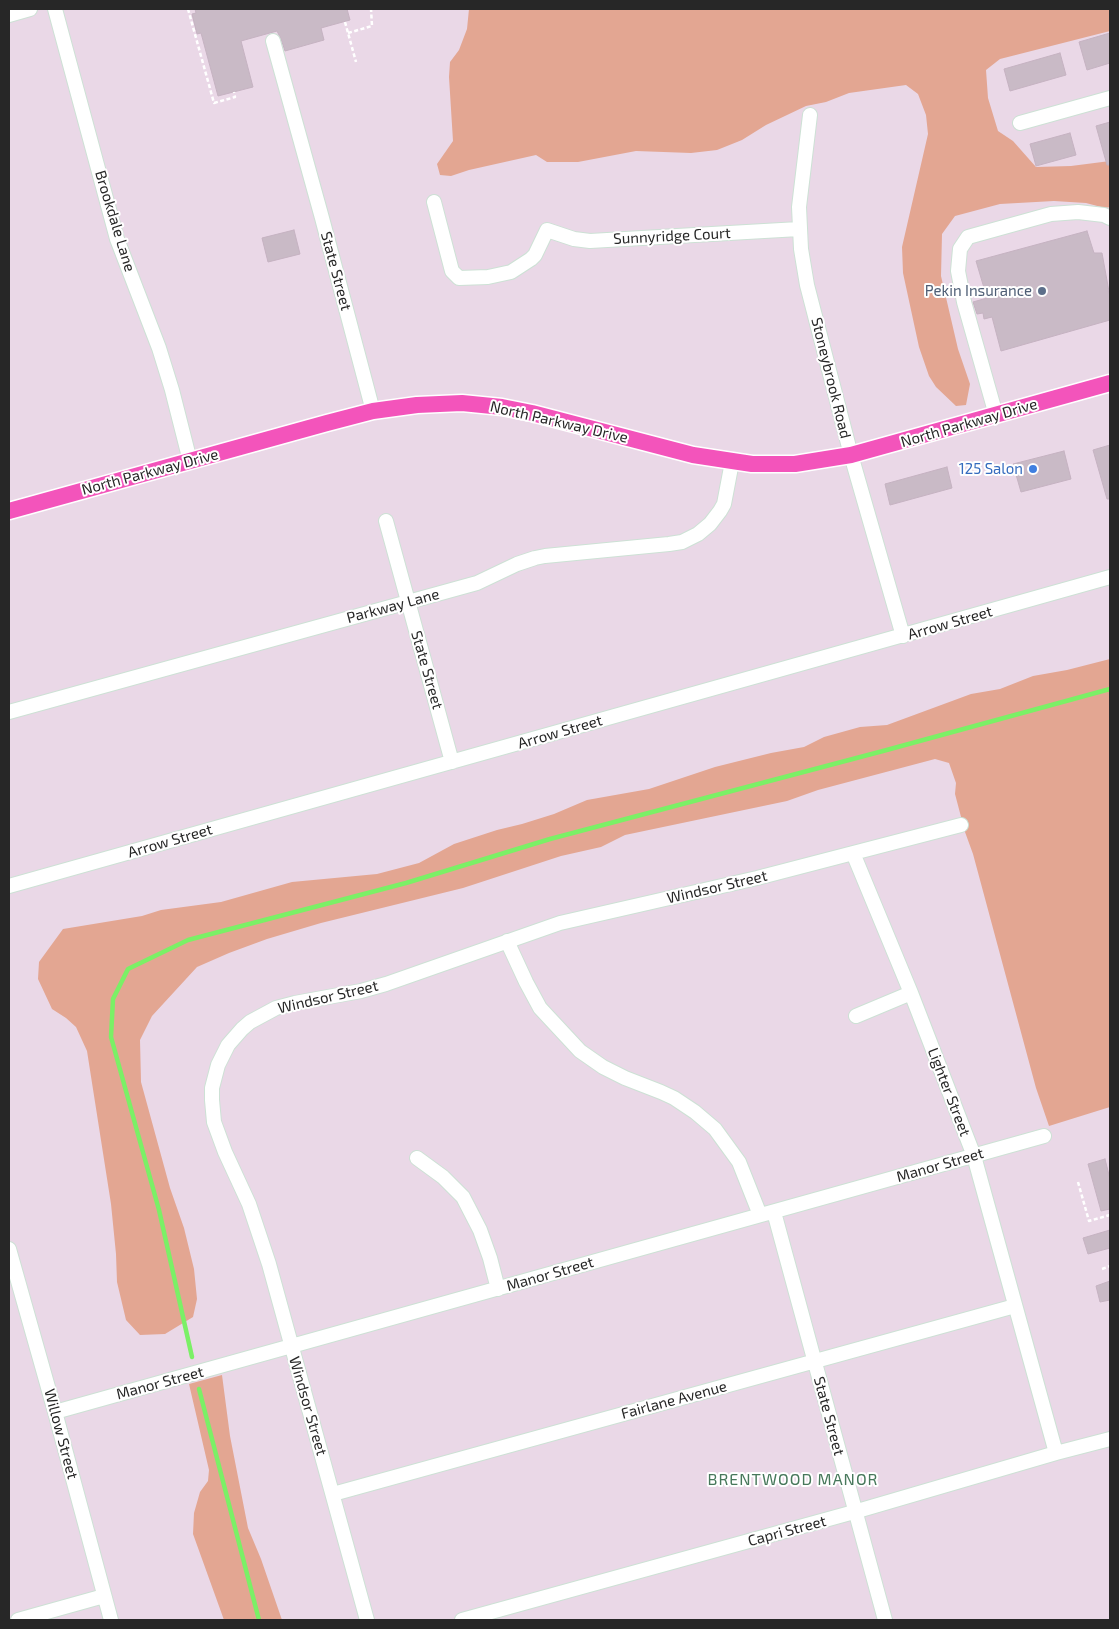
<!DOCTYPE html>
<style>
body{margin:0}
#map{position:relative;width:1119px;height:1629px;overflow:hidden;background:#ead8e7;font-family:"Exo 2",sans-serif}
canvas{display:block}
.frame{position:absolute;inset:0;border:10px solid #272727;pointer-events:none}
</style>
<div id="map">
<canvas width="1119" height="1629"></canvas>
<div class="frame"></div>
</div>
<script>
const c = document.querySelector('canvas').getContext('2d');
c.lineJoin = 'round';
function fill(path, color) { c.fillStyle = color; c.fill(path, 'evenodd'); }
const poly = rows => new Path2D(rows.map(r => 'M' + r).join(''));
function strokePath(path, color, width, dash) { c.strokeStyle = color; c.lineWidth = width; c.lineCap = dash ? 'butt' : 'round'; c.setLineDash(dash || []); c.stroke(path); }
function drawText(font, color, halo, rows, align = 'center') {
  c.font = font + ' "Exo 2",sans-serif'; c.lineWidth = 4; c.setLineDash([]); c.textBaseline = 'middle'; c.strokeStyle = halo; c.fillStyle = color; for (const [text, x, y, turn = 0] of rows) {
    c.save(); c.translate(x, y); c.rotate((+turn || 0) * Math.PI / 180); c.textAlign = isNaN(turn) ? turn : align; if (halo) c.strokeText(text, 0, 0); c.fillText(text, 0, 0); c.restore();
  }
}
const green = poly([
 [469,9,1110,9,1110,31,1000,59,986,70,988,98,998,131,1013,141,1036,167,1071,166,1110,161,1110,207,1105,208,1086,203,1054,201,1000,204,955,216,942,234,941,276,958,349,970,384,966,405,956,406,936,387,929,376,919,347,903,273,902,247,928,134,926,115,918,94,906,85,849,93,826,102,806,106,766,125,742,140,717,150,691,153,636,151,578,162,547,162,536,155,469,170,451,176,440,175,437,164,453,141,449,77,450,62,459,50,467,29],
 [1110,659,1110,1067,1109,1068,1110,1072,1110,1107,1049,1126,1036,1088,973,854,965,832,955,794,956,783,949,763,935,759,818,790,787,801,625,835,601,847,561,856,463,888,321,923,267,939,229,953,197,967,152,1016,140,1040,141,1082,170,1188,184,1228,194,1269,197,1299,193,1317,165,1334,140,1335,126,1320,117,1282,116,1254,111,1204,87,1051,76,1027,66,1018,52,1009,38,979,39,962,63,929,142,916,161,910,221,902,292,882,377,874,419,863,454,844,497,830,522,824,554,814,587,800,649,789,715,767,771,753,804,747,824,737,860,727,887,725,971,694,1000,689,1033,676,1067,670],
 [222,1375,230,1436,248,1528,261,1559,282,1620,224,1620,193,1534,194,1513,200,1492,208,1481,209,1470,189,1384]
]);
const stream = poly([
 [192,1357,159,1210,111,1037,113,999,128,969,188,940,406,883,550,839,883,751,1110,689],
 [199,1389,259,1620]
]);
const building = poly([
 [195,9,347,9,350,20,321,28,324,40,285,51,281,39,277,31,241,41,253,87,218,96,201,33,197,34,192,14,196,13,195,9],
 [1110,33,1110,63,1087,70,1079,42,1110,33],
 [1060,53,1066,75,1010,91,1004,69,1060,53],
 [1110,122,1110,165,1107,165,1096,126,1110,122],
 [1070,133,1076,155,1036,166,1030,144,1070,133],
 [294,230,300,254,268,262,262,238,294,230],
 [1087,231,1094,253,1102,253,1110,297,1110,320,1001,351,992,317,984,319,983,313,977,314,973,302,987,298,976,261,1087,231],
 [1110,445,1110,499,1107,499,1093,450,1110,445],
 [1064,451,1071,479,1021,492,1013,464,1064,451],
 [947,467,952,488,890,505,885,484,947,467],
 [1105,1159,1110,1179,1110,1209,1101,1211,1088,1164,1105,1159],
 [1110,1230,1110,1248,1088,1254,1083,1238,1110,1230],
 [1110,1281,1110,1300,1100,1302,1096,1286,1110,1281]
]);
const path = poly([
 [188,9,214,103,235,97,234,92],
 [345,22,356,62],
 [348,33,372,26,371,9],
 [1078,1182,1089,1221,1110,1215],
 [1102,1269,1110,1266]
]);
const minor = poly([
 [55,9,117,239,159,348,172,390,190,461],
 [9,15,30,9],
 [273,41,322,218,373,411],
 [810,115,799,207,801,249,807,285,851,455,903,636],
 [1020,123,1110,98],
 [434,202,452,271,459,278,488,277,511,272,531,259,535,255,547,230,574,239,590,241,799,229],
 [996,415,964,302,958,271,960,249,968,237,1051,214,1078,212,1104,215,1110,218],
 [386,521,452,762],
 [9,712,477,583,517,564,535,558,545,556,669,544,682,542,698,534,710,524,720,511,724,504,732,462],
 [853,853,911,993,974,1156,1056,1453],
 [9,886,1110,577],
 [507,941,526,982,540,1008,580,1051,603,1067,625,1078,661,1092,674,1098,695,1112,715,1129,739,1162,760,1215],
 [856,1016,911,993],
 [417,1158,443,1177,463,1197,480,1230,490,1258,498,1289],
 [774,1212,885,1620],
 [9,1249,55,1412,111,1620],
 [55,1412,1044,1136],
 [333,1494,1015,1306],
 [18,1620,104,1596],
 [367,1620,269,1264,249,1204,225,1152,214,1122,212,1100,212,1088,218,1065,228,1045,242,1029,250,1022,276,1008,295,1003,361,991,386,984,560,923,757,878,961,825],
 [462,1620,854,1512,1056,1453,1110,1439]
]);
const major = poly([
 [9,511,327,423,373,411,417,405,462,403,502,407,532,413,693,455,752,464,795,464,851,455,1110,383]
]);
const markers = [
 [1042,291,5,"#5c6f8a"],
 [1033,469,5,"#3f7fe0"]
];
const streetNames = [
 ["Brookdale Lane",115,221,73],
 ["Sunnyridge Court",672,236,-3],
 ["State Street",336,271,75],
 ["Stoneybrook Road",831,378,76],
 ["North Parkway Drive",559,422,13],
 ["North Parkway Drive",969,423,-16],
 ["North Parkway Drive",150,472,-15],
 ["Parkway Lane",393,606,-15],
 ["Arrow Street",950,623,-16],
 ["State Street",427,670,74],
 ["Arrow Street",560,732,-16],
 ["Arrow Street",170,841,-16],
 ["Windsor Street",717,887,-13],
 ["Windsor Street",328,997,-13],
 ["Lighter Street",949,1092,69],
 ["Manor Street",940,1165,-16],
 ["Manor Street",550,1274,-16],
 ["Manor Street",160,1383,-15],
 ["Fairlane Avenue",674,1400,-15],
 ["Windsor Street",308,1406,74],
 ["State Street",829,1416,75],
 ["Willow Street",61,1434,75],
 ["Capri Street",787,1531,-15]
];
const serviceNames = [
 ["Pekin Insurance",1032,291]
];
const shopNames = [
 ["125 Salon",1023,469]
];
const neighbourhoodNames = [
 ["BRENTWOOD MANOR",793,1480]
];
fill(green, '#e3a692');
strokePath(stream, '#7bf066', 4.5);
fill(building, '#c9bac6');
strokePath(building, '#c5b2c1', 1);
strokePath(minor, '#cde1d5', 16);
strokePath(major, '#fff', 19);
strokePath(path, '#fff', 2.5, [4, 2.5]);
strokePath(minor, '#fff', 14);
strokePath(major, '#f354bb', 16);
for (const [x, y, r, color] of markers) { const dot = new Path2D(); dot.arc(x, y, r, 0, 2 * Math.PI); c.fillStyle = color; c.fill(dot); strokePath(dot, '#fff', 2); }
drawText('15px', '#272727', '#fff', streetNames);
drawText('15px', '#4e5e75', '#fff', serviceNames, 'right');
drawText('15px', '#366cbe', '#fff', shopNames, 'right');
c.letterSpacing = '1px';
drawText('16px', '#47785b', '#fff', neighbourhoodNames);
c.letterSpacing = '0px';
</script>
